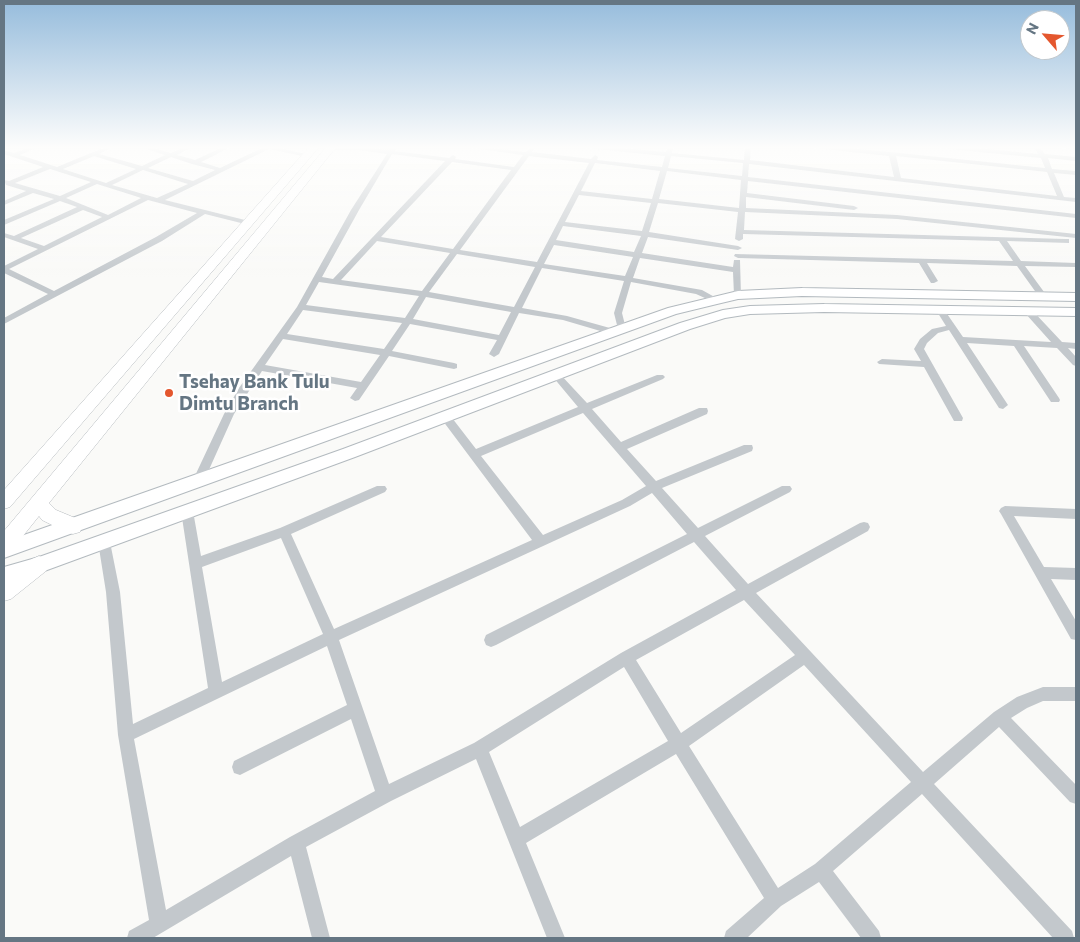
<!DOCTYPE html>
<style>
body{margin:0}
#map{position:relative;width:1080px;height:942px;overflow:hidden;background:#fafaf8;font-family:Commissioner,sans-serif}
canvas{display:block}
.frame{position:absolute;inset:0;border:5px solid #657683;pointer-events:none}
.north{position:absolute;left:1020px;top:10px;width:50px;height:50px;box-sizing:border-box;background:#fff;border:1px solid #c1c8cd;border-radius:50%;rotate:297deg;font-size:14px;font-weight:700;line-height:20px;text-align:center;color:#657683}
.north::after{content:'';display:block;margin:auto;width:18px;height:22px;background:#e4572e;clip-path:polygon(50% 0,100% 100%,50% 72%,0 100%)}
</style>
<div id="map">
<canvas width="1080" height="942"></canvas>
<div class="frame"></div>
<div class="north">N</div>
</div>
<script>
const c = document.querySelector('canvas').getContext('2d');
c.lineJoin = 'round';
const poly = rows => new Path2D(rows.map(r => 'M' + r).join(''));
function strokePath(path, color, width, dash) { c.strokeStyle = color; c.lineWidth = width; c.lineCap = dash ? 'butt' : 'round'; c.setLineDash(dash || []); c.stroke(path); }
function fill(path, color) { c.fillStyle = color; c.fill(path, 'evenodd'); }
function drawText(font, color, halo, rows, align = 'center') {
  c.font = font + ' Commissioner,sans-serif'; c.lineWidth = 5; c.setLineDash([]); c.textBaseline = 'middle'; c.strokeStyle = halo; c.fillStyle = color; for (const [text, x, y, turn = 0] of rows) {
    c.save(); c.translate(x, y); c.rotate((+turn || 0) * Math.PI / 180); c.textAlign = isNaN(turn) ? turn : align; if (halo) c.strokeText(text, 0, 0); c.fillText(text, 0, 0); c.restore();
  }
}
const minor = poly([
 [32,146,41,146,20,155,57,167,108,146,116,146,99,154,142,166,165,155,137,146,147,146,171,153,186,146,194,146,177,155,195,160,225,146,233,146,201,162,220,168,262,148,260,146,272,146,310,155,307,157,269,149,165,200,249,221,249,225,205,214,162,241,4,324,4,318,48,294,4,273,4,266,38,249,4,237,4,233,14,236,77,207,60,201,4,225,4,220,54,199,33,193,4,205,4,201,26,191,6,185,4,180,9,181,43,167,4,154,4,150,14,153,32,146],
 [94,156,136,169,106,183,63,169,94,156],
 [171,157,192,164,215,170,193,181,148,168,171,157],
 [50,169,91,182,60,196,15,183,50,169],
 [143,170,188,184,157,198,112,185,143,170],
 [97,184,135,196,141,198,108,215,66,198,97,184],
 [148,200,197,213,156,237,54,291,9,269,148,200],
 [83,210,102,217,44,246,21,238,83,210],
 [358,146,389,150,393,146,399,146,395,151,449,158,453,155,456,157,455,159,514,167,523,155,456,146,475,146,526,152,531,146,537,146,532,152,591,159,595,155,598,157,597,160,662,167,665,156,584,148,581,146,603,146,666,152,668,146,674,146,672,153,744,160,745,146,751,146,750,160,894,177,889,156,813,148,810,146,831,146,1045,168,1041,158,939,148,936,146,958,146,1038,154,1033,146,1039,146,1045,154,1076,157,1076,161,1048,158,1052,169,1076,171,1076,175,1054,173,1064,197,1076,198,1076,202,749,164,748,177,1076,214,1076,218,748,181,747,193,854,206,858,208,854,210,746,197,746,208,897,215,1076,234,1076,238,897,219,745,212,744,230,1066,239,1069,239,1069,243,1007,241,1021,261,1076,263,1076,267,1025,266,1047,296,1043,299,1040,298,1017,266,927,263,938,281,934,283,931,283,919,263,738,258,734,256,735,254,1013,261,999,241,743,234,743,239,739,241,735,239,738,212,658,203,649,232,738,246,742,248,738,250,648,237,642,253,733,267,734,260,740,260,741,297,738,298,734,295,733,272,640,258,633,278,702,290,720,300,716,303,696,294,631,282,622,313,626,329,622,332,618,329,614,313,624,281,542,268,522,308,567,316,617,330,617,334,614,335,563,320,519,313,499,354,494,357,489,354,497,340,410,324,392,351,454,363,457,364,457,368,454,369,389,356,359,400,355,401,350,398,357,388,262,371,234,414,203,483,195,483,193,480,224,414,239,388,297,307,351,210,387,154,358,150,331,150,328,148,331,146,358,146],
 [392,154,445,161,333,279,322,277,359,210,392,154],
 [529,156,589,163,537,262,460,250,529,156],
 [671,156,743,163,742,176,668,168,671,156],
 [896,156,1047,172,1057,196,901,178,896,156],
 [452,162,511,170,453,249,381,237,452,162],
 [595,163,660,171,652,199,581,191,595,163],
 [667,171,741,180,739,208,659,199,667,171],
 [579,195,651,203,642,231,565,222,579,195],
 [563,226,641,236,634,252,556,240,563,226],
 [377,241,450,253,422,291,341,280,377,241],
 [554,245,633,257,625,276,544,264,554,245],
 [457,254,535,267,514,307,429,292,457,254],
 [319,282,419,296,405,318,306,305,319,282],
 [426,297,511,312,499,335,413,319,426,297],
 [303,310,402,323,384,349,287,334,303,310],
 [283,339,380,355,361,382,265,365,283,339],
 [1058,146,1076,146,1076,149,1061,148,1058,146],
 [940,307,943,308,963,337,1051,342,1025,313,1025,309,1028,308,1031,309,1062,342,1076,343,1076,349,1068,348,1076,357,1076,366,1073,365,1057,348,1024,346,1059,398,1060,400,1059,402,1051,402,1014,346,967,343,1008,405,1003,409,999,408,949,330,938,333,927,343,924,349,963,418,962,421,954,421,924,367,879,364,877,362,882,359,921,361,914,349,920,339,932,329,946,326,936,310,940,307],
 [556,372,559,373,587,403,657,375,663,375,665,377,663,379,592,409,621,442,699,408,707,408,708,411,707,414,627,449,656,481,744,445,752,445,753,448,752,451,662,488,698,528,782,486,790,486,792,489,790,492,705,536,748,584,860,523,864,522,868,523,870,527,868,531,756,593,923,772,994,712,1017,697,1043,687,1076,687,1076,701,1043,701,1027,708,1011,718,1076,785,1076,804,1070,802,999,727,934,784,1072,931,1074,938,1053,938,922,794,833,871,879,931,881,938,861,938,819,882,781,906,747,938,724,938,726,931,764,898,676,754,526,843,565,938,547,938,476,759,391,801,306,847,330,938,312,938,291,856,153,938,127,938,129,931,149,920,118,735,106,592,98,542,100,538,104,537,108,538,110,542,120,592,133,724,208,688,181,511,183,508,187,506,191,508,193,511,201,556,280,528,377,486,385,486,387,489,385,492,291,534,334,629,532,540,440,417,441,414,449,414,476,449,578,407,553,377,551,375,556,372],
 [583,413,646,486,622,500,543,535,481,456,583,413],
 [652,493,687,534,486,635,484,640,486,645,491,647,496,645,694,542,736,590,621,653,474,743,389,784,339,640,630,506,652,493],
 [281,538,323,634,222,682,202,567,281,538],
 [744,600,795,655,681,733,636,660,744,600],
 [327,646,347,705,234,761,232,767,234,773,240,775,351,719,375,791,290,837,166,910,134,739,327,646],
 [804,665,911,782,815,864,778,888,689,746,804,665],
 [624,667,668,741,520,827,489,752,624,667],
 [1005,506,1076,509,1076,519,1014,516,1044,567,1076,568,1076,580,1051,579,1076,621,1076,640,1071,639,1001,514,999,511,1001,508,1005,506]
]);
const secondary = poly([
 [802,288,1076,293,1076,301,802,296,738,299,717,304,676,314,4,558,4,542,668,308,738,291,802,288],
 [824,304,1076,308,1076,316,824,312,750,314,725,318,690,329,355,457,39,573,4,583,4,567,39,557,343,449,680,323,723,310,750,306,824,304]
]);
const primary = poly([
 [310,146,320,146,10,507,4,509,4,490,310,146],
 [327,146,337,146,49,503,56,510,80,520,82,526,80,532,73,534,66,532,42,520,39,516,11,551,4,553,4,531,327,146],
 [39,556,46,559,49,565,46,571,11,599,4,601,4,580,32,559,39,556]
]);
const markers = [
 [169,393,5,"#e4572e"]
];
const poiNames = [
 ["Tsehay Bank Tulu",179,382],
 ["Dimtu Branch",179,404]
];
strokePath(secondary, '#b3babf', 2);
strokePath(primary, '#b5babe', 1);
fill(minor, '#c3c8cc');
fill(secondary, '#fff');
fill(primary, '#fff');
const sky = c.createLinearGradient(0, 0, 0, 278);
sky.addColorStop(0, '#96bcdc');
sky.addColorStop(0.53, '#fdfdfc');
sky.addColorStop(1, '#fdfdfc00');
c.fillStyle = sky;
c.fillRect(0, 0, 1080, 278);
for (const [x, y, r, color] of markers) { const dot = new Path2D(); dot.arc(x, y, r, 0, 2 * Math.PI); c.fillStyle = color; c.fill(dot); strokePath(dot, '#fff', 2); }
drawText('bold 19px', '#657683', '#fff', poiNames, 'left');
</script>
